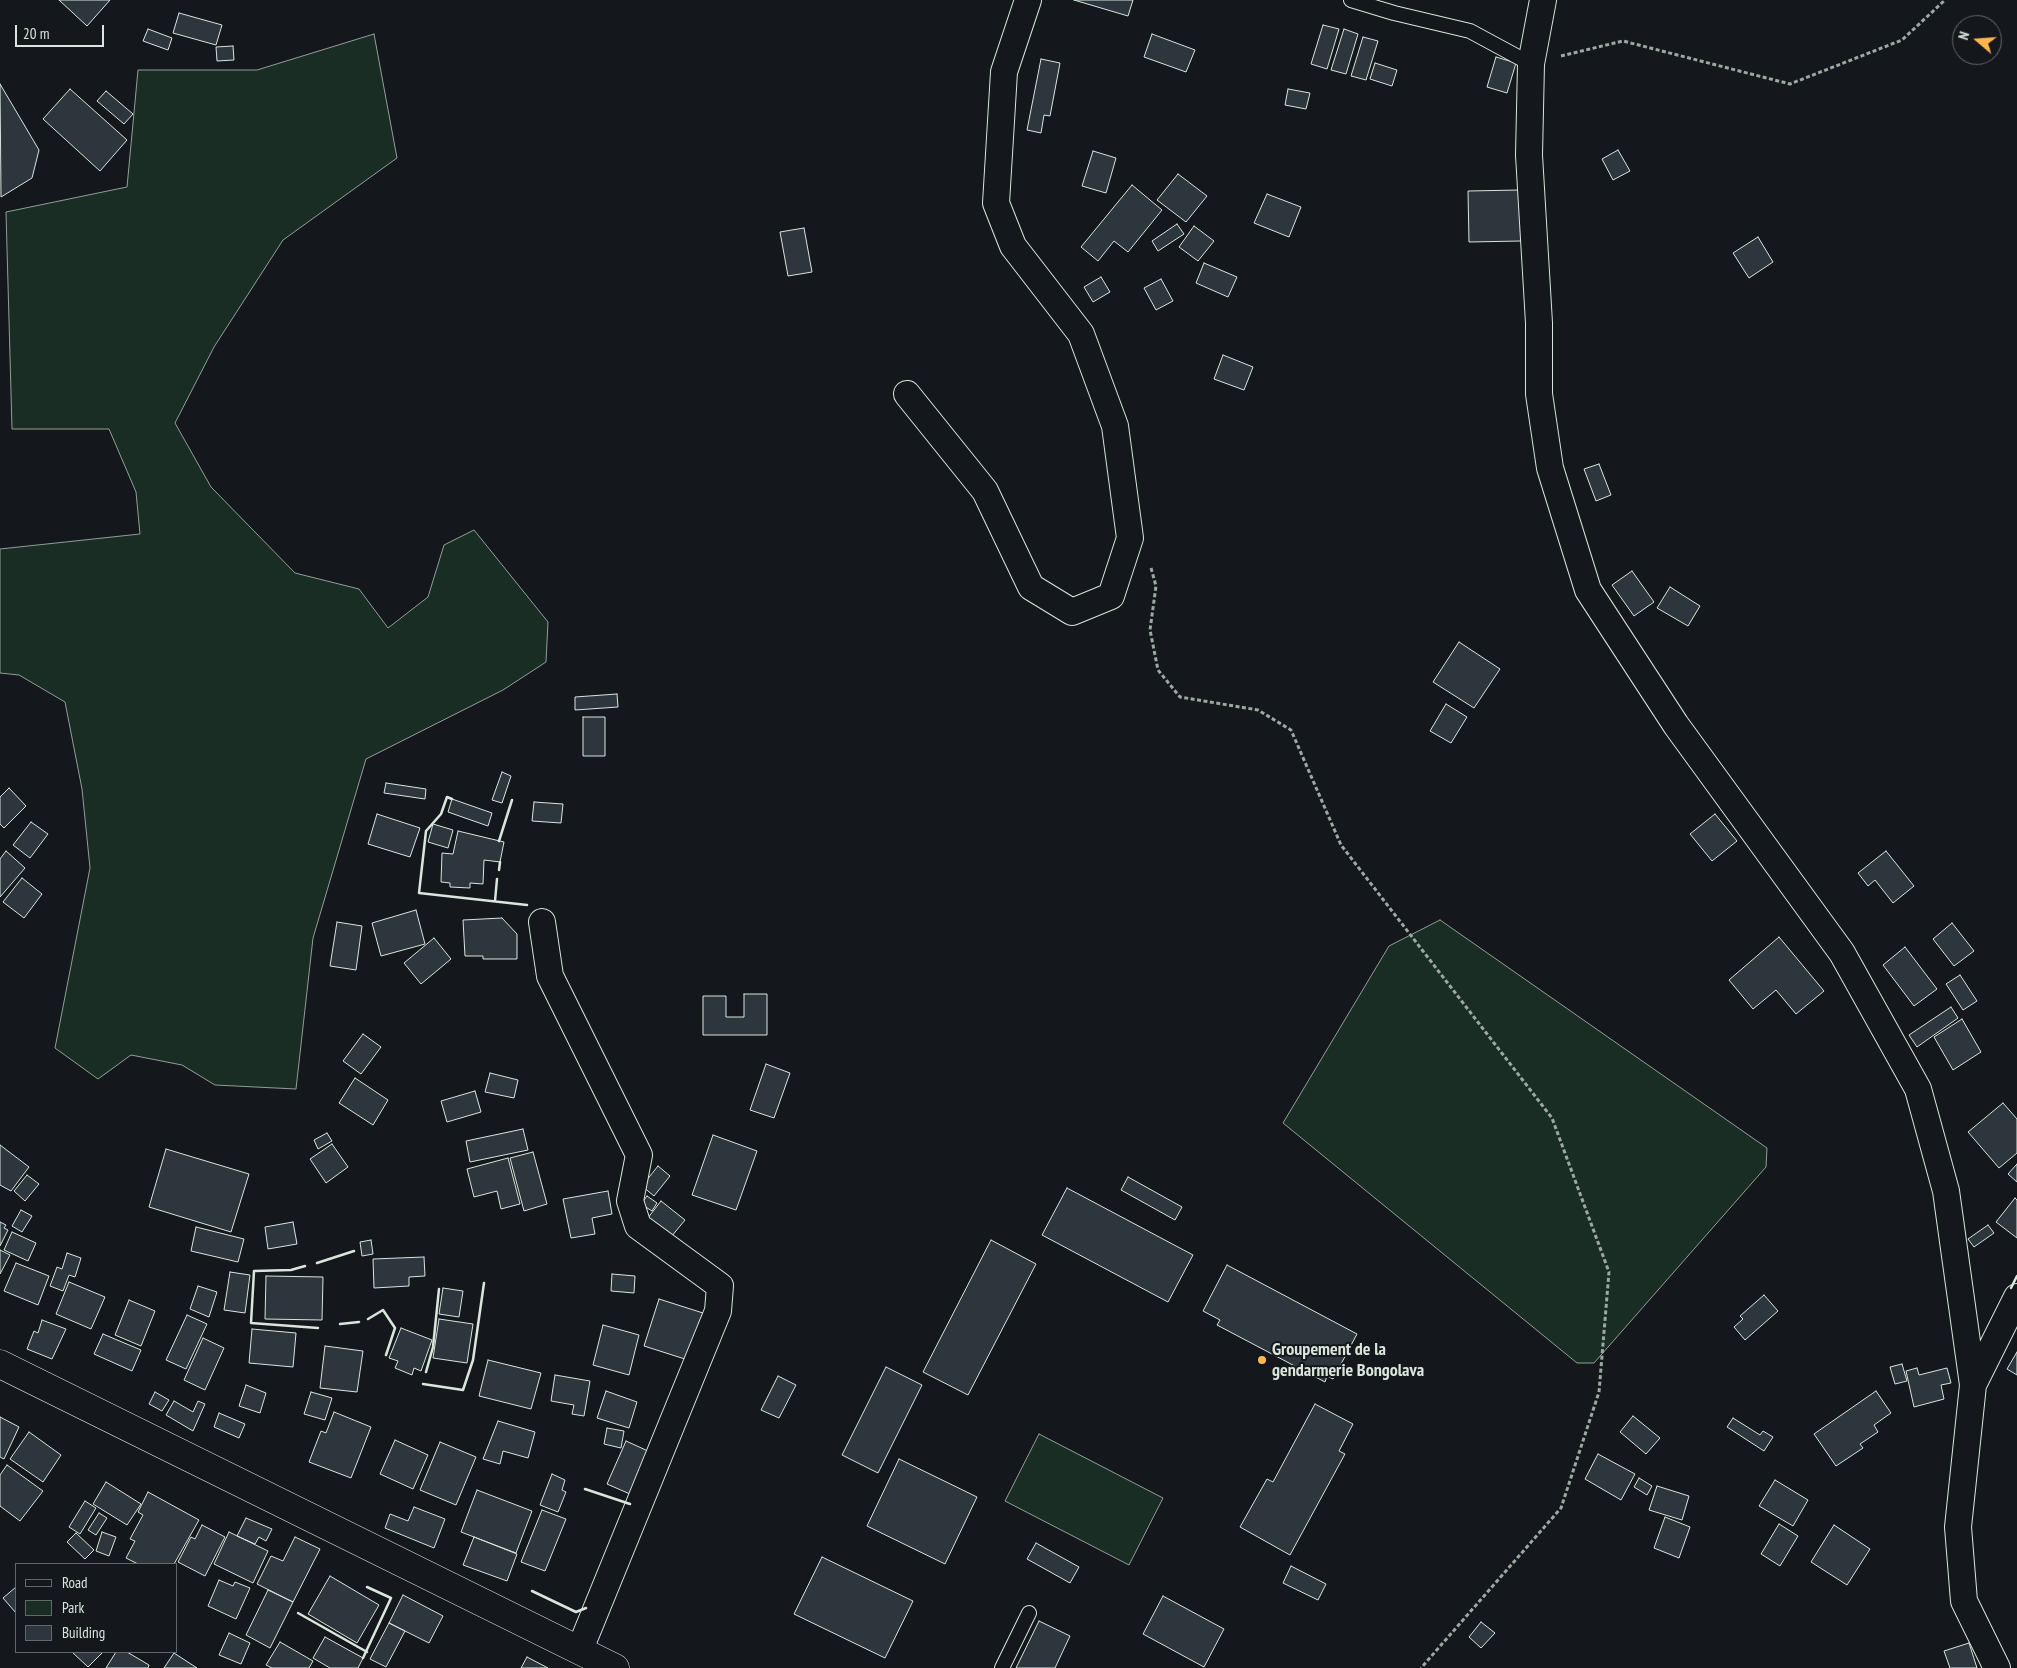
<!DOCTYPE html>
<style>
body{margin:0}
#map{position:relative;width:2017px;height:1668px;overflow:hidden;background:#14181c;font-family:"PT Sans Narrow",sans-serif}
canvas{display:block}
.legend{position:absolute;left:15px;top:1563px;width:162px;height:90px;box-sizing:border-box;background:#14181c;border:1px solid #626a69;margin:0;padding:6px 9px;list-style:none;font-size:15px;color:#d8e6dc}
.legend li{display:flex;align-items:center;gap:10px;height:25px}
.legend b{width:25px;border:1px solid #626a69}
.north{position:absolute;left:1952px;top:15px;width:50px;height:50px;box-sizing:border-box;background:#14181c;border:1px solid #626a69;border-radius:50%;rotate:288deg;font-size:14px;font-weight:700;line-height:20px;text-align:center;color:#d8e6dc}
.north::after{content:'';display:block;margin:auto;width:18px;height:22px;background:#ffb74d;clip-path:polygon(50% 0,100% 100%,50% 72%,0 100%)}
.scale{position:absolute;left:15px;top:25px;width:89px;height:22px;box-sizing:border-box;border:2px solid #d8e6dc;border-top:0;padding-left:6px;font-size:15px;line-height:18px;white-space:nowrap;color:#d8e6dc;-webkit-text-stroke:4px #14181c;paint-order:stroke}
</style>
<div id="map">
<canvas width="2017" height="1668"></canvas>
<ul class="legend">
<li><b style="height:6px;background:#14181c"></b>Road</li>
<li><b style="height:14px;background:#1a2d24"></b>Park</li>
<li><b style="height:14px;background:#2c363c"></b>Building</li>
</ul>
<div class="north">N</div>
<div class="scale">20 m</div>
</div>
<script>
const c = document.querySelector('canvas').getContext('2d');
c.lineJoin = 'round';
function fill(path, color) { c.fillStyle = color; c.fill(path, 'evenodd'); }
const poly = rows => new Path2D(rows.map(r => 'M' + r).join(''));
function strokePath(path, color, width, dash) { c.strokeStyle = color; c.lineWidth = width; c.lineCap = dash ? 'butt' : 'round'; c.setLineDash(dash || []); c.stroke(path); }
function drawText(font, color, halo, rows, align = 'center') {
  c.font = font + ' "PT Sans Narrow",sans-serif'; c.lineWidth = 4; c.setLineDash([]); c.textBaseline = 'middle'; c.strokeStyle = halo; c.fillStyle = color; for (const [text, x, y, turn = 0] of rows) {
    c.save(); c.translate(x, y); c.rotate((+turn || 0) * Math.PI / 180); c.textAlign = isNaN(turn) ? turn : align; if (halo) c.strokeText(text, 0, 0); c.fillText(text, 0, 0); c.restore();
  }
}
const green = poly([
 [374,34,397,158,283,240,214,347,175,423,211,487,295,573,359,589,388,628,428,597,444,545,474,530,548,622,546,662,503,690,366,759,313,938,296,1089,215,1085,182,1065,131,1055,98,1079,55,1048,90,868,82,789,65,702,19,675,0,673,0,549,140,534,136,492,109,429,12,429,6,212,127,187,138,70,257,70,374,34],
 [1440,920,1767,1148,1766,1167,1594,1363,1577,1363,1283,1123,1389,946,1440,920],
 [1039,1434,1163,1498,1129,1565,1005,1501,1039,1434]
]);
const building = poly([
 [59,0,110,0,87,26,59,0],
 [1074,0,1133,0,1128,16,1074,0],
 [179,13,222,25,216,45,173,33,179,13],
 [1323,25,1339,29,1327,69,1311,64,1323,25],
 [148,29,172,38,168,50,143,41,148,29],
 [1344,29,1358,34,1346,74,1331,70,1344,29],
 [1152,34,1195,50,1186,72,1144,57,1152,34],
 [1363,37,1378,41,1366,80,1351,76,1363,37],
 [233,46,234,60,217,61,216,47,233,46],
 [1496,57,1516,63,1507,93,1487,87,1496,57],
 [1041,59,1060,63,1050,116,1044,115,1041,133,1027,130,1041,59],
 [1375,63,1397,70,1392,86,1370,79,1375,63],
 [0,84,39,150,32,178,1,197,0,84],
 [70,89,127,140,100,171,43,119,70,89],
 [1288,89,1310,93,1306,109,1285,105,1288,89],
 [106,91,133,114,124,124,97,101,106,91],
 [1618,150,1630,171,1613,180,1602,159,1618,150],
 [1093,151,1116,158,1106,193,1082,186,1093,151],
 [1178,174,1207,196,1186,222,1157,200,1178,174],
 [1132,185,1162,210,1128,252,1114,241,1098,261,1081,247,1132,185],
 [1520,190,1521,241,1469,242,1468,191,1520,190],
 [1267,194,1301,207,1289,237,1254,223,1267,194],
 [1177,224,1184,234,1158,251,1152,241,1177,224],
 [1194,226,1214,241,1198,261,1179,247,1194,226],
 [804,228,812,272,788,276,780,232,804,228],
 [1758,237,1773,262,1749,278,1733,253,1758,237],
 [1204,263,1237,277,1228,297,1196,283,1204,263],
 [1101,277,1110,292,1093,302,1084,287,1101,277],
 [1161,279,1173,301,1156,310,1144,288,1161,279],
 [1223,355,1253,367,1244,390,1214,379,1223,355],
 [1599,464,1611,495,1596,501,1584,469,1599,464],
 [1632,571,1654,602,1634,616,1612,585,1632,571],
 [1670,587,1700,606,1688,626,1657,608,1670,587],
 [1459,642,1500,669,1474,708,1433,682,1459,642],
 [617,694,618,707,575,710,575,697,617,694],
 [1446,704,1467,717,1451,743,1430,731,1446,704],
 [583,717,605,717,605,756,583,756,583,717],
 [502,772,511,776,502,803,492,800,502,772],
 [386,783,426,789,425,799,384,793,386,783],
 [9,788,26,806,4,828,0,824,0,797,9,788],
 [452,799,492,813,488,826,448,812,452,799],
 [534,802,563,804,561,823,532,821,534,802],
 [377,814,420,828,410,857,368,844,377,814],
 [1715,814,1737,841,1712,861,1690,834,1715,814],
 [31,822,48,834,30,858,13,845,31,822],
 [433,824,453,830,448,848,428,842,433,824],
 [458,831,504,842,500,862,484,860,483,884,470,883,470,888,450,887,450,883,441,882,442,853,453,854,458,831],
 [6,851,25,868,0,897,0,859,6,851],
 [1886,851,1914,886,1893,903,1875,880,1868,886,1858,873,1886,851],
 [22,878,42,894,24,918,3,902,22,878],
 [416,910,425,944,381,956,372,923,416,910],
 [502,918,517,934,517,959,483,959,483,956,465,956,463,920,502,918],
 [337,922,362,926,356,970,330,966,337,922],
 [1952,923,1974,951,1954,966,1933,939,1952,923],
 [1779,937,1824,991,1796,1014,1776,990,1753,1009,1729,980,1779,937],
 [434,938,451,959,421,984,404,963,434,938],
 [1905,947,1937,989,1914,1006,1883,965,1905,947],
 [1960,975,1977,1001,1963,1010,1946,984,1960,975],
 [744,994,767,994,767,1035,703,1035,703,996,726,996,726,1017,744,1017,744,994],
 [1951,1007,1958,1018,1917,1047,1909,1035,1951,1007],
 [1962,1019,1981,1052,1953,1070,1934,1037,1962,1019],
 [363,1034,381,1047,361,1074,343,1061,363,1034],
 [766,1064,790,1073,774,1118,750,1110,766,1064],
 [490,1073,518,1080,514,1098,485,1092,490,1073],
 [355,1078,388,1100,373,1125,339,1103,355,1078],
 [475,1091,481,1112,447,1122,441,1101,475,1091],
 [2003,1103,2017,1119,2017,1153,1999,1168,1968,1132,2003,1103],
 [523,1129,528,1150,470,1162,466,1141,523,1129],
 [327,1133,332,1141,318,1149,314,1140,327,1133],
 [713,1135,757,1151,736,1210,692,1195,713,1135],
 [332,1144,348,1167,326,1183,310,1159,332,1144],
 [0,1145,29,1167,11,1191,0,1185,0,1145],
 [166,1149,249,1174,231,1232,149,1207,166,1149],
 [533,1152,547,1204,524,1211,510,1158,533,1152],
 [508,1158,520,1204,501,1209,497,1191,474,1197,467,1169,508,1158],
 [2017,1164,2017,1182,2008,1174,2017,1164],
 [658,1166,670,1176,654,1196,642,1186,658,1166],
 [27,1175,39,1184,25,1201,14,1191,27,1175],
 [1128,1177,1182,1207,1175,1220,1121,1190,1128,1177],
 [1067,1188,1193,1255,1168,1302,1042,1235,1067,1188],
 [608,1191,612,1214,592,1218,595,1234,571,1238,563,1199,608,1191],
 [647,1196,657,1203,652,1211,641,1204,647,1196],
 [2015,1198,2017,1200,2017,1238,1996,1222,2015,1198],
 [661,1201,685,1220,671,1237,647,1219,661,1201],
 [21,1210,32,1216,22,1232,12,1226,21,1210],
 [0,1222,6,1225,4,1228,8,1230,0,1246,0,1222],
 [293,1222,297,1244,268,1249,265,1227,293,1222],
 [1988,1225,1994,1233,1974,1247,1968,1239,1988,1225],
 [196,1227,244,1239,238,1262,191,1251,196,1227],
 [12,1232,36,1243,28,1261,4,1250,12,1232],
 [371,1240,373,1254,362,1256,360,1242,371,1240],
 [991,1240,1036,1264,968,1395,923,1372,991,1240],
 [0,1250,10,1255,0,1274,0,1250],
 [67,1253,81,1258,75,1277,69,1275,63,1291,50,1286,57,1267,62,1269,67,1253],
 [424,1257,425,1276,409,1277,409,1286,374,1288,373,1259,424,1257],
 [16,1263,49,1276,38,1305,4,1291,16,1263],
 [1227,1265,1357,1334,1333,1379,1327,1376,1325,1382,1217,1325,1220,1320,1203,1311,1227,1265],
 [230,1272,250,1275,245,1313,224,1310,230,1272],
 [612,1274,635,1276,634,1293,611,1291,612,1274],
 [266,1276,323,1277,322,1320,265,1319,266,1276],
 [69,1282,105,1297,91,1329,56,1314,69,1282],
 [198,1286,217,1292,209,1317,190,1309,198,1286],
 [443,1288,463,1291,459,1317,439,1314,443,1288],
 [1764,1295,1778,1311,1745,1340,1734,1327,1743,1319,1740,1316,1764,1295],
 [659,1299,703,1313,688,1360,644,1346,659,1299],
 [129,1300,155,1311,141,1346,115,1335,129,1300],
 [187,1315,207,1324,186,1369,166,1360,187,1315],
 [439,1319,473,1324,467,1363,433,1358,439,1319],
 [42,1320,66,1329,52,1359,27,1349,34,1331,38,1333,42,1320],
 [603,1325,639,1335,629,1375,593,1365,603,1325],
 [401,1328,432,1340,421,1371,414,1368,412,1375,395,1368,398,1361,389,1358,401,1328],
 [252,1329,296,1333,293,1367,249,1363,252,1329],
 [103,1334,141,1350,132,1371,94,1354,103,1334],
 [203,1338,224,1348,205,1390,184,1380,203,1338],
 [325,1346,363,1351,357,1392,320,1388,325,1346],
 [2017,1352,2017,1375,2007,1369,2017,1352],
 [488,1360,541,1373,531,1409,479,1396,488,1360],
 [1902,1364,1907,1381,1895,1384,1890,1367,1902,1364],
 [886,1367,922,1385,878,1473,842,1455,886,1367],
 [1917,1368,1919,1375,1947,1368,1951,1383,1941,1385,1944,1399,1914,1407,1906,1371,1917,1368],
 [555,1375,590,1381,584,1416,572,1414,574,1405,551,1401,555,1375],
 [778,1376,796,1385,779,1418,761,1410,778,1376],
 [246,1385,266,1393,260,1413,239,1406,246,1385],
 [606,1391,637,1402,629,1428,597,1418,606,1391],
 [1876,1391,1891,1413,1874,1425,1878,1432,1860,1444,1863,1448,1836,1466,1814,1434,1876,1391],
 [155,1392,169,1400,162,1411,149,1404,155,1392],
 [311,1392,332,1398,325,1420,304,1414,311,1392],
 [174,1401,193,1412,198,1401,205,1404,193,1431,166,1415,174,1401],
 [1315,1404,1353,1424,1339,1451,1345,1454,1290,1555,1240,1527,1267,1479,1273,1482,1315,1404],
 [334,1412,371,1427,351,1478,309,1462,321,1431,326,1433,334,1412],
 [219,1413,245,1424,239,1438,214,1427,219,1413],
 [1633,1416,1660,1438,1646,1454,1620,1432,1633,1416],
 [0,1417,19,1427,4,1459,0,1457,0,1417],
 [1733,1418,1760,1435,1763,1431,1773,1437,1764,1451,1727,1427,1733,1418],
 [498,1421,535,1432,528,1458,503,1451,500,1464,483,1459,498,1421],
 [607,1428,624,1431,621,1448,604,1444,607,1428],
 [29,1432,61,1455,43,1482,10,1459,29,1432],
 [395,1440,428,1455,413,1489,380,1474,395,1440],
 [626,1441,648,1451,630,1494,607,1484,626,1441],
 [440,1442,476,1457,456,1505,420,1490,440,1442],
 [1598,1454,1635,1474,1621,1500,1585,1479,1598,1454],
 [899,1459,977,1497,945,1564,867,1526,899,1459],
 [7,1465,43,1491,20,1521,0,1506,0,1475,7,1465],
 [552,1474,565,1480,562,1490,566,1492,558,1512,540,1505,552,1474],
 [1639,1478,1652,1486,1647,1495,1634,1487,1639,1478],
 [1775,1480,1808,1500,1793,1526,1759,1506,1775,1480],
 [106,1482,141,1504,127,1525,93,1504,106,1482],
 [1657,1486,1689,1496,1682,1520,1649,1510,1657,1486],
 [477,1490,532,1511,516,1553,461,1532,477,1490],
 [148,1492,199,1520,174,1564,138,1564,126,1558,135,1541,130,1539,143,1515,138,1512,148,1492],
 [85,1501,96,1508,80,1534,69,1527,85,1501],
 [414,1507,445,1519,434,1548,385,1528,390,1514,408,1521,414,1507],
 [542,1510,566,1519,545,1571,521,1562,542,1510],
 [99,1513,107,1518,96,1535,88,1530,99,1513],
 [1665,1517,1690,1527,1679,1558,1654,1548,1665,1517],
 [246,1518,272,1529,266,1541,259,1537,255,1544,237,1536,246,1518],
 [1779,1524,1798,1536,1780,1566,1761,1554,1779,1524],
 [202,1525,225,1537,205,1576,178,1562,191,1537,195,1539,202,1525],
 [1834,1525,1870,1549,1847,1585,1811,1562,1834,1525],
 [102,1532,116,1537,109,1556,96,1551,102,1532],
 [229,1532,268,1551,253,1583,214,1564,229,1532],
 [76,1533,94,1550,85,1559,67,1542,76,1533],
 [295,1537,320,1549,293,1602,257,1584,271,1556,283,1561,295,1537],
 [474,1537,517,1554,507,1581,463,1565,474,1537],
 [1036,1543,1079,1567,1070,1583,1027,1559,1036,1543],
 [822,1557,913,1601,885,1658,794,1614,822,1557],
 [1291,1566,1326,1584,1318,1600,1283,1583,1291,1566],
 [330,1576,379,1605,357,1643,308,1614,330,1576],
 [219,1580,233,1586,235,1582,250,1588,236,1619,208,1606,219,1580],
 [16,1587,16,1613,3,1598,16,1587],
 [268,1590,293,1602,270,1648,246,1635,268,1590],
 [403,1595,443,1616,429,1643,389,1623,403,1595],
 [1163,1596,1224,1629,1204,1667,1143,1634,1163,1596],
 [1039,1621,1070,1636,1055,1668,1016,1668,1039,1621],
 [1481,1622,1495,1633,1481,1648,1469,1637,1481,1622],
 [389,1623,405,1631,386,1667,370,1659,389,1623],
 [229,1633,250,1643,241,1664,219,1655,229,1633],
 [325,1637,363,1658,358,1668,330,1668,313,1658,325,1637],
 [280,1642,313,1661,309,1668,272,1668,266,1665,280,1642],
 [1969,1643,1977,1668,1950,1668,1944,1651,1969,1643],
 [72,1652,103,1652,88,1667,72,1652],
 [116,1652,127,1652,149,1665,148,1668,106,1668,116,1652],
 [174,1653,197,1668,164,1668,174,1653],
 [527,1657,548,1668,521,1668,527,1657]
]);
const path = poly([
 [1561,56,1623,41,1790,84,1902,40,1945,0],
 [1151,568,1156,586,1150,630,1158,670,1180,697,1258,710,1291,730,1341,845,1552,1118,1609,1272,1599,1392,1561,1508,1421,1668]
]);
const service = poly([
 [1351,0,1394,13,1470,31,1531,64],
 [1002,1668,1029,1613]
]);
const minor = poly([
 [1543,0,1531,64,1529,155,1539,323,1539,394,1550,468,1588,590,1676,725,1842,953,1918,1089,1946,1191,1973,1385],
 [907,394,985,491,1031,587,1072,612,1111,596,1130,538,1115,426,1081,334,1013,246,996,203,1004,72,1028,0],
 [542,922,550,976,639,1155,630,1201,638,1226,720,1286,718,1311,580,1649],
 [1997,1668,1964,1601,1958,1527,1973,1385,2017,1297]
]);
const secondary = poly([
 [0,1364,615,1668]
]);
const wall = poly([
 [452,799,447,797,441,814,426,831,419,893,527,905],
 [499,841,512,800],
 [499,870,500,862],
 [495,901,497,879],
 [317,1263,354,1251],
 [305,1266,291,1270,254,1271,251,1323,318,1328],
 [2011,1288,2017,1276],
 [368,1319,383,1310,395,1328,386,1355],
 [340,1324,359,1322],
 [426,1372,433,1347,439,1289],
 [423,1384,463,1390,473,1360,484,1283],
 [585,1489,630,1504],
 [532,1591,576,1612,586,1608],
 [298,1613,367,1652],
 [363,1658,391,1598,367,1587]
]);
const markers = [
 [1262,1360,5,"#ffb74d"]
];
const poiNames = [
 ["Groupement de la",1272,1350],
 ["gendarmerie Bongolava",1272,1371]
];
fill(green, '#1a2d24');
strokePath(green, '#939e99', 1);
fill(building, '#2c363c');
strokePath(building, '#d8e6dc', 1);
strokePath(service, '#d8e6dc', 16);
strokePath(minor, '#d8e6dc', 28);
strokePath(secondary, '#d8e6dc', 29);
strokePath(path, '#9da8a2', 3, [4, 2.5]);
strokePath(service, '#14181c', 14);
strokePath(minor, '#14181c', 26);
strokePath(secondary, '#14181c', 28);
strokePath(wall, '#d8e6dc', 2.5);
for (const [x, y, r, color] of markers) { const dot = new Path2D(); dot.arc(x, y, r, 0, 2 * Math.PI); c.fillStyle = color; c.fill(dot); strokePath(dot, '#14181c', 2); }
drawText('bold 18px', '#d8e6dc', '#14181c', poiNames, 'left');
</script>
